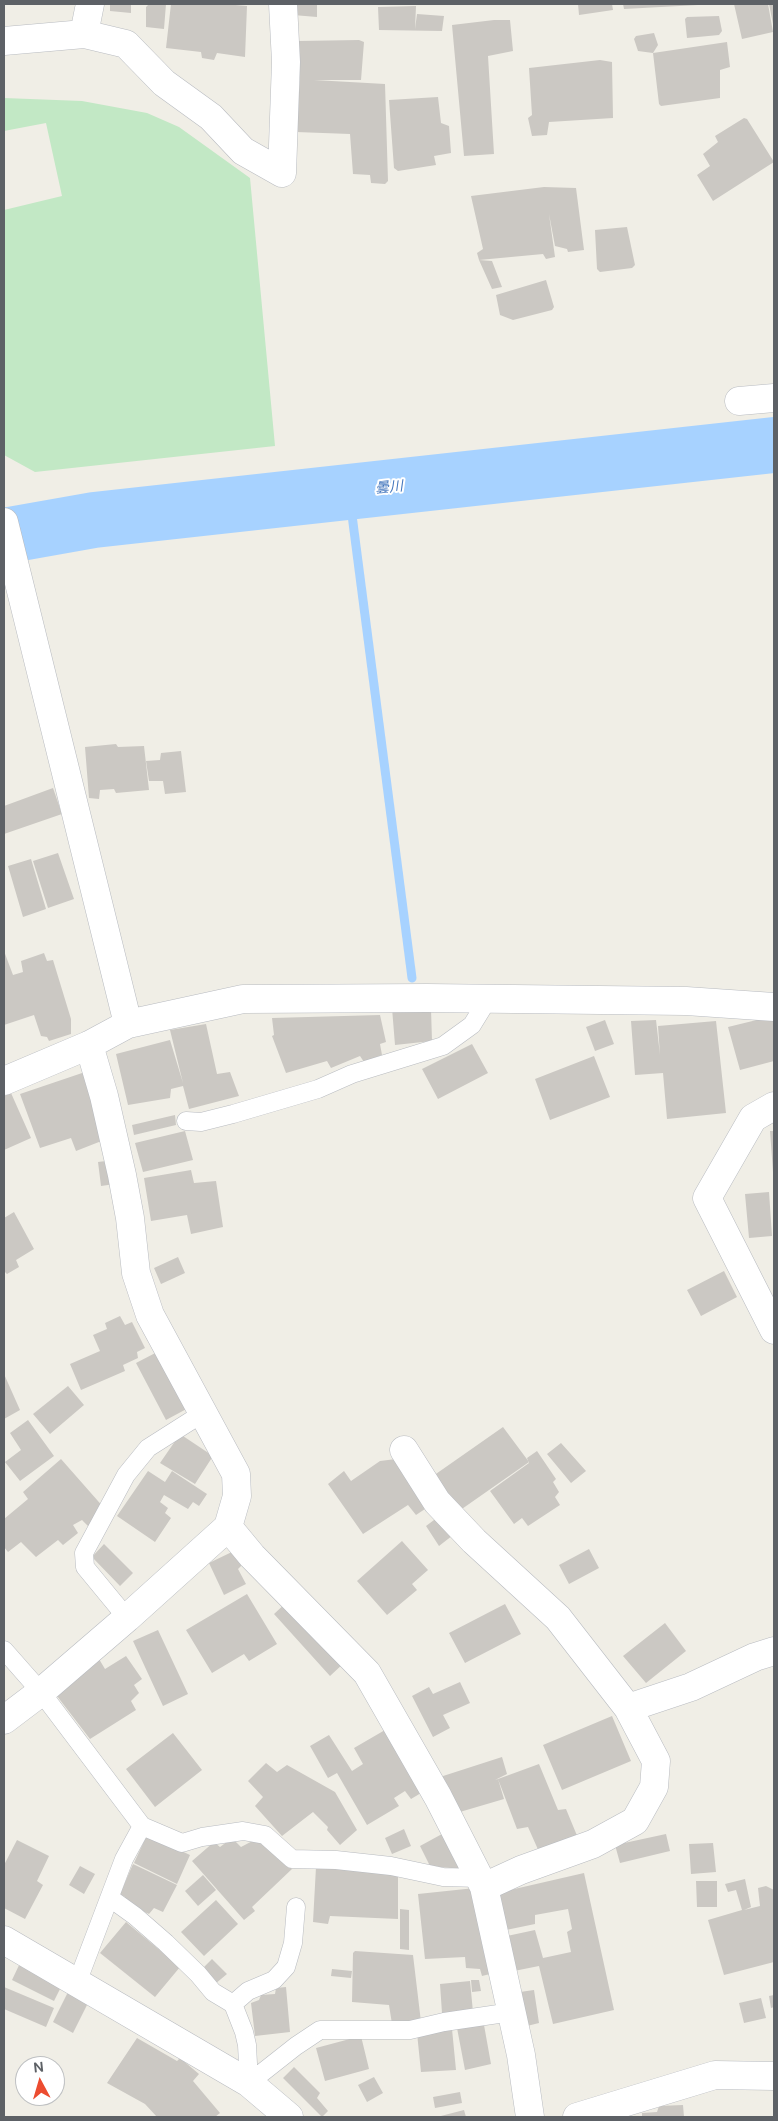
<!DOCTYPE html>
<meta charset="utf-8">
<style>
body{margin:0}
#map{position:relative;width:778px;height:2121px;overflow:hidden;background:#f0eee6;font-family:"DM Sans",sans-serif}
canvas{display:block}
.frame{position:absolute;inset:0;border:5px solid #5d6166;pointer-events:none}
.north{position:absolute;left:15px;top:2056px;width:50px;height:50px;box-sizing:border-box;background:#fff;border:1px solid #bec0c2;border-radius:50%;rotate:354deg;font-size:14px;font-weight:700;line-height:20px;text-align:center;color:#5d6166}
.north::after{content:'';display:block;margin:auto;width:18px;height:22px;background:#ec4c30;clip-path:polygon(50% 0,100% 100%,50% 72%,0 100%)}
</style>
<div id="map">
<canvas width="778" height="2121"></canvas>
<div class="frame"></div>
<div class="north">N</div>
</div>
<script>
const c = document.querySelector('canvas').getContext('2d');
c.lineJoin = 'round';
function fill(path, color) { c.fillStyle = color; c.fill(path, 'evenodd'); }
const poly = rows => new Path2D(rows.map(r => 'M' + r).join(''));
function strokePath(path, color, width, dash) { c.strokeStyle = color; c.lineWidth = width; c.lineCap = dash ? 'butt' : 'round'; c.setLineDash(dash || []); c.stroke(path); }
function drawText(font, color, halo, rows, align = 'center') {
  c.font = font + ' "DM Sans","Noto Sans JP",sans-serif'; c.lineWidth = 4; c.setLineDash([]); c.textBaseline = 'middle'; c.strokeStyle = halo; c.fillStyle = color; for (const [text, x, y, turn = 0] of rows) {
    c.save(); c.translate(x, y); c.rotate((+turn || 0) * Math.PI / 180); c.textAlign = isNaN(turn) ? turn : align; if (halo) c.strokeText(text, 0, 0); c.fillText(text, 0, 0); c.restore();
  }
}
const green = poly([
 [4,98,82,101,147,113,179,127,250,178,275,446,35,472,4,455,4,210,62,196,46,123,4,131]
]);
const stream = poly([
 [349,492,412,978]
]);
const river = poly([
 [4,536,94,520,774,445]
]);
const building = poly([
 [110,4,131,4,131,13,110,11],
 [149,4,166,4,164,29,146,27,146,7],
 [171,4,224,4,247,6,245,57,217,53,214,60,202,58,201,52,166,48],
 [293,4,317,4,317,17,293,15],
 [578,4,612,4,613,10,579,15],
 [623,4,698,4,698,5,624,9],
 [734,4,768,4,773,32,742,39],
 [769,4,774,4,774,24,773,24],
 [416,6,415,29,417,14,444,16,442,31,379,30,378,7],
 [719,16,722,31,719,35,687,38,685,19,687,17],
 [494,20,510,20,513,51,488,56,494,154,464,156,452,25],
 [654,33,658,45,653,53,727,42,730,67,720,70,720,98,661,106,659,104,653,53,638,51,634,39,636,36],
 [359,40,364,42,361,80,314,80,385,84,388,181,385,184,371,183,370,175,353,174,350,134,296,132,300,79,297,76,298,41],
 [600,60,612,62,613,118,549,122,547,135,532,136,528,118,532,115,529,68],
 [438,97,441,123,449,126,451,153,434,156,436,165,398,171,394,168,389,100],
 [744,118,747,119,774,162,713,201,697,175,710,166,703,154,718,142,715,136],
 [544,187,576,188,584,250,568,252,567,249,555,246,549,214,555,257,546,259,543,254,479,260,492,261,502,287,492,289,479,260,477,253,483,249,471,196],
 [627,227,635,265,632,268,600,272,597,269,595,230],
 [546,280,554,307,552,310,513,320,500,315,496,295],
 [116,744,118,747,144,746,149,790,116,793,114,789,100,790,99,799,89,798,85,747],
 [181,751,186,792,165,794,163,781,149,781,146,761,160,760,161,753],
 [53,788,62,814,4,834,4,806],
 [58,853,74,899,48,908,33,861],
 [31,859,46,909,23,917,8,866],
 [4,951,13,975,23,972,21,961,44,953,47,961,53,960,71,1019,71,1034,49,1041,47,1037,41,1036,34,1015,4,1025],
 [392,1008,431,1009,432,1041,395,1045],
 [380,1015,386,1042,380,1044,382,1055,364,1062,360,1056,331,1068,327,1061,286,1073,272,1036,274,1035,272,1018],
 [773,1016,774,1061,740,1070,728,1027],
 [605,1020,614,1044,595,1051,586,1027],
 [656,1020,660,1055,658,1026,716,1021,726,1113,667,1119,663,1073,635,1075,631,1021],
 [206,1024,217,1074,230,1072,239,1096,189,1109,183,1086,171,1089,170,1098,128,1105,116,1054,170,1040,183,1083,170,1030],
 [472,1044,488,1073,438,1099,422,1069],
 [594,1056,610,1097,550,1120,535,1079],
 [88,1071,104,1140,76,1151,71,1138,40,1148,20,1094],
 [11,1093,31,1138,4,1150,4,1096],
 [175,1115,176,1125,134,1135,132,1125],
 [185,1131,193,1160,143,1172,135,1143],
 [770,1131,774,1131,774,1172,773,1172],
 [114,1160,115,1184,101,1186,98,1162],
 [191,1170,194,1183,216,1181,223,1227,191,1234,187,1215,151,1221,144,1178],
 [769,1192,772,1236,749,1238,745,1194],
 [14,1212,34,1249,16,1260,19,1267,7,1274,4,1271,4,1218],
 [178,1257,185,1273,161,1284,154,1268],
 [724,1271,737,1297,701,1316,687,1290],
 [120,1316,125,1325,132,1322,145,1348,137,1352,138,1358,123,1365,125,1371,81,1390,70,1364,100,1351,93,1335,107,1329,105,1323],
 [163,1349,192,1406,166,1420,136,1363],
 [4,1374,20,1410,4,1419],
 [68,1386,84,1405,50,1434,33,1414],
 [28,1420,54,1456,20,1481,5,1462,21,1450,10,1433],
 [503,1427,529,1462,459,1511,433,1476],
 [180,1434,213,1456,195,1484,160,1463],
 [561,1443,586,1471,571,1483,547,1454],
 [537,1451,556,1479,553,1482,559,1492,555,1497,560,1505,528,1526,522,1518,514,1524,490,1491,529,1463,527,1458],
 [61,1459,105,1509,92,1530,82,1520,73,1525,78,1533,63,1545,58,1540,36,1557,21,1542,8,1552,4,1547,4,1519,28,1499,23,1492],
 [396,1459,428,1507,416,1515,408,1505,363,1534,328,1484,344,1471,351,1481,380,1461],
 [148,1471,165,1482,172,1471,207,1494,199,1506,193,1502,188,1509,164,1495,160,1502,168,1508,165,1513,171,1518,155,1542,117,1516],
 [442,1514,457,1532,439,1546,426,1526],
 [402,1541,428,1570,412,1584,417,1590,387,1615,357,1581],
 [104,1544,133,1573,120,1586,92,1557],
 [589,1549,599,1568,569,1584,559,1565],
 [236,1550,243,1564,238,1569,246,1584,224,1595,209,1563],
 [247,1594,277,1644,249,1661,244,1654,212,1673,186,1630],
 [289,1600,345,1662,330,1676,274,1614],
 [505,1604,521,1634,465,1663,449,1633],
 [665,1623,686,1651,646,1683,623,1656],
 [158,1630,188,1694,163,1706,133,1641],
 [126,1656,142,1679,134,1685,139,1693,131,1701,136,1710,90,1739,57,1696,99,1659,105,1669],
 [460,1682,470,1703,443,1715,450,1728,433,1737,412,1696,429,1687,433,1694],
 [612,1716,631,1761,562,1790,543,1745],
 [385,1730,421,1793,411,1799,405,1791,394,1798,399,1806,367,1825,337,1773,328,1778,310,1746,329,1735,352,1771,363,1764,354,1748],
 [173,1733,202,1770,155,1807,126,1769],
 [502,1757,507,1774,495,1780,498,1779,504,1799,453,1814,440,1777],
 [266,1763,277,1772,287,1765,335,1792,357,1830,340,1845,327,1830,328,1827,313,1812,282,1836,255,1806,263,1797,248,1781],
 [539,1764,558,1810,566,1809,578,1838,540,1854,528,1827,517,1829,498,1779],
 [404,1829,411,1846,392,1854,385,1838],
 [442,1834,461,1869,430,1866,420,1846],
 [666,1834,670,1851,620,1863,615,1845],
 [147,1835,190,1855,177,1884,134,1863],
 [260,1837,292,1869,252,1907,255,1911,244,1920,192,1861,214,1842,220,1847,232,1838,241,1847],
 [17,1840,49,1856,37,1881,43,1885,25,1919,4,1908,4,1865],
 [713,1843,716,1872,691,1874,689,1844],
 [133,1864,177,1885,163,1912,154,1908,149,1914,124,1903,125,1897,120,1894],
 [80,1866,95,1874,84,1894,69,1885],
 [316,1867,398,1874,398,1919,330,1916,328,1924,313,1922],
 [584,1873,614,2010,553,2024,539,1966,514,1971,507,1936,535,1930,543,1958,571,1952,567,1932,572,1929,568,1909,535,1915,535,1924,506,1930,497,1893],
 [203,1875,216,1890,198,1906,185,1891],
 [745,1879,751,1907,744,1910,760,1906,758,1888,766,1886,774,1890,774,1962,724,1975,708,1920,742,1910,736,1890,728,1892,725,1884],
 [696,1881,717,1881,717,1907,697,1907],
 [475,1888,490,1974,482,1976,480,1969,466,1968,465,1957,425,1959,418,1894],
 [216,1900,238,1924,204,1956,181,1932],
 [400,1909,409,1910,409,1950,400,1949],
 [126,1922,180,1967,155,1997,100,1953],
 [355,1951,413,1955,421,2022,392,2024,389,2005,352,2002,353,1953],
 [212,1959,227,1974,215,1984,201,1970],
 [21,1961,63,1983,54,2001,12,1980],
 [332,1969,352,1971,351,1978,331,1976],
 [471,1980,479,1980,481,1991,472,1992],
 [470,1981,473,2012,442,2013,440,1984],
 [4,1987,54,2008,46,2027,4,2009],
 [286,1987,290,2032,255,2036,251,2003,259,2000,261,1995,275,1994,276,1988],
 [534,1990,539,2023,527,2026,520,1992],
 [68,1992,88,2003,73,2033,53,2022],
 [774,1995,774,2007,771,2008,769,1996],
 [761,1998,766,2018,744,2023,739,2003],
 [484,2025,491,2064,465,2070,457,2028],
 [452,2029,456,2070,421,2072,417,2033],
 [361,2036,369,2069,325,2081,316,2048],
 [137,2038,177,2061,180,2058,199,2074,193,2081,220,2113,215,2117,157,2117,145,2104,107,2083],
 [294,2067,320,2093,317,2098,328,2111,322,2117,283,2078],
 [374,2077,383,2093,367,2102,358,2085],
 [460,2092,462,2103,435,2108,433,2097],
 [683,2105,684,2117,642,2117,642,2113,657,2112,659,2106],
 [464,2110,466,2117,437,2117]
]);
const lane = poly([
 [186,1121,201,1122,233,1114,318,1089,352,1074,443,1046,472,1025,488,999],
 [127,1618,85,1567,84,1553,126,1475,148,1448,203,1413],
 [4,1650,41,1692,142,1826,182,1843,202,1837,243,1831,265,1835,292,1859,336,1860,391,1866,443,1877,480,1878],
 [110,1898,135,1916,166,1943,198,1974,213,1992,233,2004,244,2032,247,2045,249,2083],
 [77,1983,124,1859,142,1826],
 [233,2004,248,1991,274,1980,286,1967,293,1943,296,1907],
 [249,2083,296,2046,320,2030,410,2030,444,2022,512,2012]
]);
const street = poly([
 [84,34,90,4],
 [4,41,84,34,126,44,164,83,211,117,243,151,282,173,286,62,283,4],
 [739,401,774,398],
 [4,522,128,1024],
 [89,1045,104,1096,122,1175,130,1218,136,1273,150,1315,236,1474,237,1496,228,1527,252,1556,367,1673,438,1797,484,1887,521,2055,530,2117],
 [4,1081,89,1045,128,1024,243,999,427,998,686,1001,774,1007],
 [774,1106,753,1118,707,1198,774,1330],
 [404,1450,437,1502,474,1541,558,1618,628,1708,656,1761,654,1787,635,1821,593,1844,521,1870,484,1887],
 [628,1708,691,1687,755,1657,774,1651],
 [4,1720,41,1692,127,1618,228,1527],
 [4,1940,249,2083,289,2117],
 [577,2117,715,2075,774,2076]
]);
const waterNames = [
 ["曇川",389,488,-6]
];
fill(green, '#c2e8c5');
strokePath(stream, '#a7d2ff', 9);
strokePath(river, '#a7d2ff', 56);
fill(building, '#cbc8c3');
strokePath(lane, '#b8bbc0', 19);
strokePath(street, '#b8bbc0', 29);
strokePath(lane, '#fff', 18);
strokePath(street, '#fff', 28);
drawText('italic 14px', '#4376bd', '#fff', waterNames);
</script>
